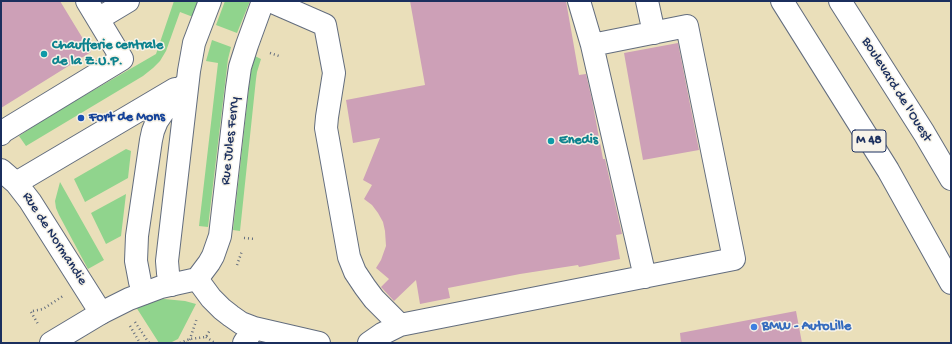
<!DOCTYPE html>
<style>
body{margin:0}
#map{position:relative;width:952px;height:344px;overflow:hidden;background:#eadfba;font-family:"Gochi Hand",sans-serif}
canvas{display:block}
.frame{position:absolute;inset:0;border:2px solid #1b2f5e;pointer-events:none}
</style>
<div id="map">
<canvas width="952" height="344"></canvas>
<div class="frame"></div>
</div>
<script>
const c = document.querySelector('canvas').getContext('2d');
c.lineJoin = 'round';
function fill(path, color) { c.fillStyle = color; c.fill(path, 'evenodd'); }
const poly = rows => new Path2D(rows.map(r => 'M' + r).join(''));
function strokePath(path, color, width, dash) { c.strokeStyle = color; c.lineWidth = width; c.lineCap = dash ? 'butt' : 'round'; c.setLineDash(dash || []); c.stroke(path); }
function drawText(font, color, halo, rows, align = 'center') {
  c.font = font + ' "Gochi Hand",sans-serif'; c.lineWidth = 3; c.setLineDash([]); c.textBaseline = 'middle'; c.strokeStyle = halo; c.fillStyle = color; for (const [text, x, y, turn = 0] of rows) {
    c.save(); c.translate(x, y); c.rotate((+turn || 0) * Math.PI / 180); c.textAlign = isNaN(turn) ? turn : align; if (halo) c.strokeText(text, 0, 0); c.fillText(text, 0, 0); c.restore();
  }
}
const green = poly([
 [174,1,199,1,193,17,180,12,166,51,160,61,153,68,143,76,26,146,19,136,49,116,156,54],
 [225,1,250,1,237,33,216,25],
 [212,40,231,47,228,59,208,227,199,226,218,63,206,61],
 [255,56,261,59,257,72,256,79,240,231,233,230,250,78,251,71],
 [126,149,131,151,128,178,85,202,74,179],
 [60,182,104,260,88,269,59,215,56,208,55,201],
 [126,194,121,236,106,244,91,213],
 [164,299,185,301,196,304,178,339,170,343,159,343,136,307,155,300]
]);
const building = poly([
 [1,1,60,1,91,52,1,108],
 [410,1,566,1,579,75,586,74,592,100,603,159,605,159,622,234,616,235,620,259,579,267,578,265,520,274,448,288,450,298,420,304,416,280,394,301,381,287,389,279,376,268,381,260,386,246,385,231,383,222,378,213,372,205,364,199,372,185,363,180,380,138,353,143,346,100,425,85],
 [678,43,699,150,643,160,624,53],
 [796,311,802,343,681,343,680,333]
]);
const path = poly([
 [270,53,279,56],
 [244,238,255,239],
 [237,265,242,251],
 [33,311,43,309,63,296],
 [31,312,38,324],
 [135,322,149,343],
 [130,326,140,343],
 [206,337,215,343],
 [180,343,190,339,206,337,210,330],
 [187,343,190,339,197,318]
]);
const minor = poly([
 [270,1,325,25,334,73,327,117,326,128,349,257,355,272,365,287,374,299,400,325],
 [579,1,592,45,645,277],
 [647,1,654,33],
 [98,19,128,1],
 [1,134,2,132,122,59,87,1],
 [1,170,16,183,30,201,101,313],
 [16,183,175,89],
 [197,279,211,298,222,309,231,316,241,323,254,328,319,343],
 [171,285,168,273,167,261,189,71,194,43,210,1],
 [144,293,140,282,136,261,137,236,151,140,153,131,157,121,170,102,187,82],
 [244,343,254,328],
 [369,343,382,334,400,325,734,259,687,26,592,45]
]);
const major = poly([
 [782,1,888,170,951,283],
 [840,1,924,133,951,179],
 [51,343,101,313,129,299,161,287,197,279,209,263,213,256,220,236,237,88,240,67,247,45,263,1]
]);
const markers = [
 [44,54,4,"#0f9aa8"],
 [81,118,4,"#1a4fb4"],
 [551,141,4,"#0f9aa8"],
 [754,327,4,"#3f7fe0"]
];
const shields = [
 [869,141,34]
];
const shieldNames = [
 ["M 48",869,141]
];
const cultureNames = [
 ["Chaufferie centrale",52,46],
 ["de la Z.U.P.",52,62],
 ["Enedis",559,141]
];
const streetNames = [
 ["Boulevard de l'Ouest",896,90,58],
 ["Rue Jules Ferry",231,141,-84],
 ["Rue de Normandie",54,239,57]
];
const transitNames = [
 ["Fort de Mons",89,118]
];
const shopNames = [
 ["BMW - AutoLille",762,327]
];
fill(green, '#90d48d');
fill(building, '#cda0b7');
strokePath(minor, '#636d7e', 24);
strokePath(major, '#636d7e', 24);
strokePath(path, '#636d7e', 2.5, [1, 3]);
strokePath(minor, '#fff', 22);
strokePath(major, '#fff', 22);
for (const [x, y, r, color] of markers) { const dot = new Path2D(); dot.arc(x, y, r, 0, 2 * Math.PI); c.fillStyle = color; c.fill(dot); strokePath(dot, '#f7f3e8', 1.5); }
for (const [x, y, w] of shields) { const box = new Path2D(); box.roundRect(x - w / 2, y - 11, w, 22, 3); c.fillStyle = '#f7f3e8'; c.fill(box); strokePath(box, '#1b2f5e', 1); }
drawText('bold 13px', '#1b2f5e', null, shieldNames);
drawText('bold 14px', '#0d838f', '#f7f3e8', cultureNames, 'left');
drawText('14px', '#1b2f5e', '#f7f3e8', streetNames);
drawText('bold 14px', '#164399', '#f7f3e8', transitNames, 'left');
drawText('bold 14px', '#366cbe', '#f7f3e8', shopNames, 'left');
</script>
